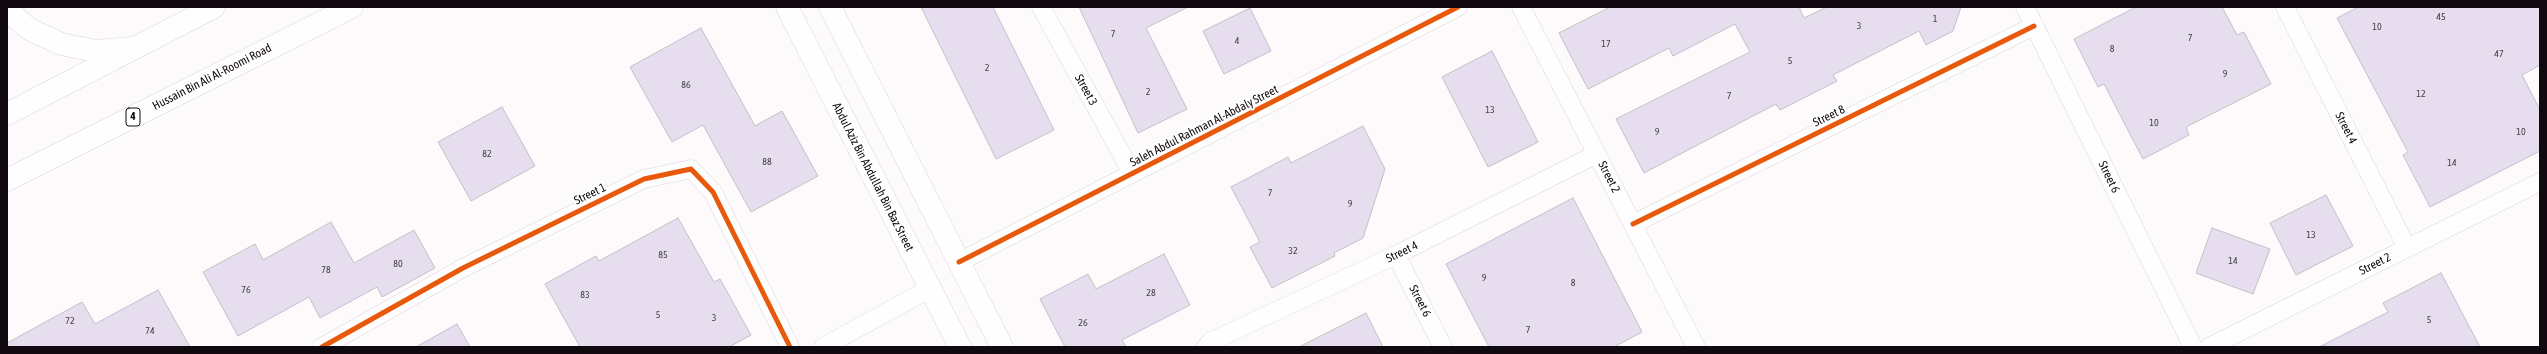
<!DOCTYPE html>
<style>
body{margin:0}
#map{position:relative;width:2547px;height:354px;overflow:hidden;background:#fdfafc;font-family:"Asap Condensed",sans-serif}
canvas{display:block}
.frame{position:absolute;inset:0;border:8px solid #110910;pointer-events:none}
</style>
<div id="map">
<canvas width="2547" height="354"></canvas>
<div class="frame"></div>
</div>
<script>
const c = document.querySelector('canvas').getContext('2d');
c.lineJoin = 'round';
function fill(path, color) { c.fillStyle = color; c.fill(path, 'evenodd'); }
const poly = rows => new Path2D(rows.map(r => 'M' + r).join(''));
function strokePath(path, color, width, dash) { c.strokeStyle = color; c.lineWidth = width; c.lineCap = dash ? 'butt' : 'round'; c.setLineDash(dash || []); c.stroke(path); }
function drawText(font, color, halo, rows, align = 'center') {
  c.font = font + ' "Asap Condensed",sans-serif'; c.lineWidth = 4; c.setLineDash([]); c.textBaseline = 'middle'; c.strokeStyle = halo; c.fillStyle = color; for (const [text, x, y, turn = 0] of rows) {
    c.save(); c.translate(x, y); c.rotate((+turn || 0) * Math.PI / 180); c.textAlign = isNaN(turn) ? turn : align; if (halo) c.strokeText(text, 0, 0); c.fillText(text, 0, 0); c.restore();
  }
}
const building = poly([
 [921,7,993,7,1054,130,996,159,921,7],
 [1079,7,1188,7,1146,28,1187,109,1138,133,1079,7],
 [1610,7,1799,7,1804,18,1827,7,1961,7,1953,31,1926,45,1919,31,1833,75,1837,81,1780,110,1776,104,1644,173,1616,119,1750,52,1735,24,1673,56,1669,48,1588,89,1559,33,1610,7],
 [2136,7,2222,7,2237,35,2244,32,2271,84,2186,127,2189,135,2143,159,2104,84,2098,87,2074,39,2136,7],
 [2358,7,2540,7,2540,65,2522,75,2540,110,2540,151,2430,207,2403,155,2408,152,2337,18,2358,7],
 [1250,8,1271,51,1224,74,1203,31,1250,8],
 [701,28,755,126,782,111,818,176,751,212,703,125,672,142,630,67,701,28],
 [1492,51,1538,142,1488,167,1442,77,1492,51],
 [502,107,535,166,471,201,438,142,502,107],
 [1363,126,1385,169,1363,238,1334,253,1335,256,1272,288,1250,247,1260,242,1231,187,1288,157,1291,163,1363,126],
 [2326,195,2353,246,2296,275,2270,223,2326,195],
 [1573,198,1642,332,1614,347,1489,347,1446,264,1573,198],
 [678,218,714,282,720,279,751,335,729,347,580,347,545,284,596,256,599,261,678,218],
 [331,222,354,263,414,230,435,268,382,297,377,287,320,318,309,297,238,336,203,272,255,244,263,260,331,222],
 [2212,228,2270,249,2253,294,2196,273,2212,228],
 [1164,254,1190,305,1122,340,1126,347,1065,347,1040,299,1088,274,1096,289,1164,254],
 [2441,273,2480,347,2319,347,2388,312,2383,303,2441,273],
 [158,290,190,347,7,347,7,343,82,302,95,324,158,290],
 [1366,313,1383,347,1299,347,1366,313],
 [457,324,470,347,416,347,457,324]
]);
const street = poly([
 [1041,7,1132,173],
 [1521,7,1696,347],
 [2025,7,2193,347],
 [2285,7,2407,248],
 [1633,224,2034,26],
 [1396,255,1443,347],
 [959,262,1458,7],
 [322,347,463,268,644,179,691,169,713,192,790,347],
 [823,347,929,289],
 [1206,347,1210,342,1396,255,1597,154],
 [2209,347,2540,182]
]);
const secondary = poly([
 [787,7,960,347],
 [830,7,1002,347],
 [7,10,29,29,61,44,96,51,132,48]
]);
const highway = poly([
 [7,114,214,7],
 [7,180,352,7]
]);
const cycleway = poly([
 [1633,224,2034,26],
 [959,262,1458,7],
 [322,347,463,268,644,179,691,169,713,192,790,347]
]);
const numberNames = [
 ["45",2441,17],
 ["1",1935,19],
 ["3",1859,26],
 ["10",2377,27],
 ["7",1113,34],
 ["7",2190,38],
 ["4",1237,41],
 ["17",1606,44],
 ["8",2112,49],
 ["47",2499,54],
 ["5",1790,61],
 ["2",987,68],
 ["9",2225,74],
 ["86",686,85],
 ["2",1148,92],
 ["12",2421,94],
 ["7",1729,96],
 ["13",1490,110],
 ["10",2154,123],
 ["9",1657,132],
 ["10",2521,132],
 ["82",487,154],
 ["88",767,162],
 ["14",2452,163],
 ["7",1270,193],
 ["9",1350,204],
 ["13",2311,235],
 ["32",1293,251],
 ["85",663,255],
 ["14",2233,261],
 ["80",398,264],
 ["78",326,270],
 ["9",1484,278],
 ["8",1573,283],
 ["76",246,290],
 ["28",1151,293],
 ["83",585,295],
 ["5",658,315],
 ["3",714,318],
 ["5",2429,320],
 ["72",70,321],
 ["26",1083,323],
 ["7",1528,330],
 ["74",150,331]
];
const shields = [
 [133,117,14]
];
const shieldNames = [
 ["4",133,117]
];
const streetNames = [
 ["Hussain Bin Ali Al-Roomi Road",212,77,-27],
 ["Street 3",1086,90,61],
 ["Street 8",1829,116,-26],
 ["Saleh Abdul Rahman Al-Abdaly Street",1204,126,-27],
 ["Street 4",2346,128,63],
 ["Abdul Aziz Bin Abdullah Bin Baz Street",873,177,63],
 ["Street 2",1609,177,63],
 ["Street 6",2109,177,64],
 ["Street 1",590,194,-26],
 ["Street 4",1402,252,-26],
 ["Street 2",2375,264,-27],
 ["Street 6",1420,301,63]
];
fill(building, '#e6deee');
strokePath(building, '#c3bfc6', 1);
strokePath(street, '#dcd5da', 19);
strokePath(secondary, '#dcd5da', 23);
strokePath(highway, '#dcd5da', 23);
strokePath(street, '#fffeff', 18);
strokePath(secondary, '#fffeff', 22);
strokePath(highway, '#fffeff', 22);
strokePath(cycleway, '#e8590c', 5);
drawText('10px', '#463e48', null, numberNames);
for (const [x, y, w] of shields) { const box = new Path2D(); box.roundRect(x - w / 2, y - 9, w, 18, 3); c.fillStyle = '#fff'; c.fill(box); strokePath(box, '#110910', 1); }
drawText('bold 11px', '#110910', null, shieldNames);
drawText('12px', '#110910', '#fff', streetNames);
</script>
